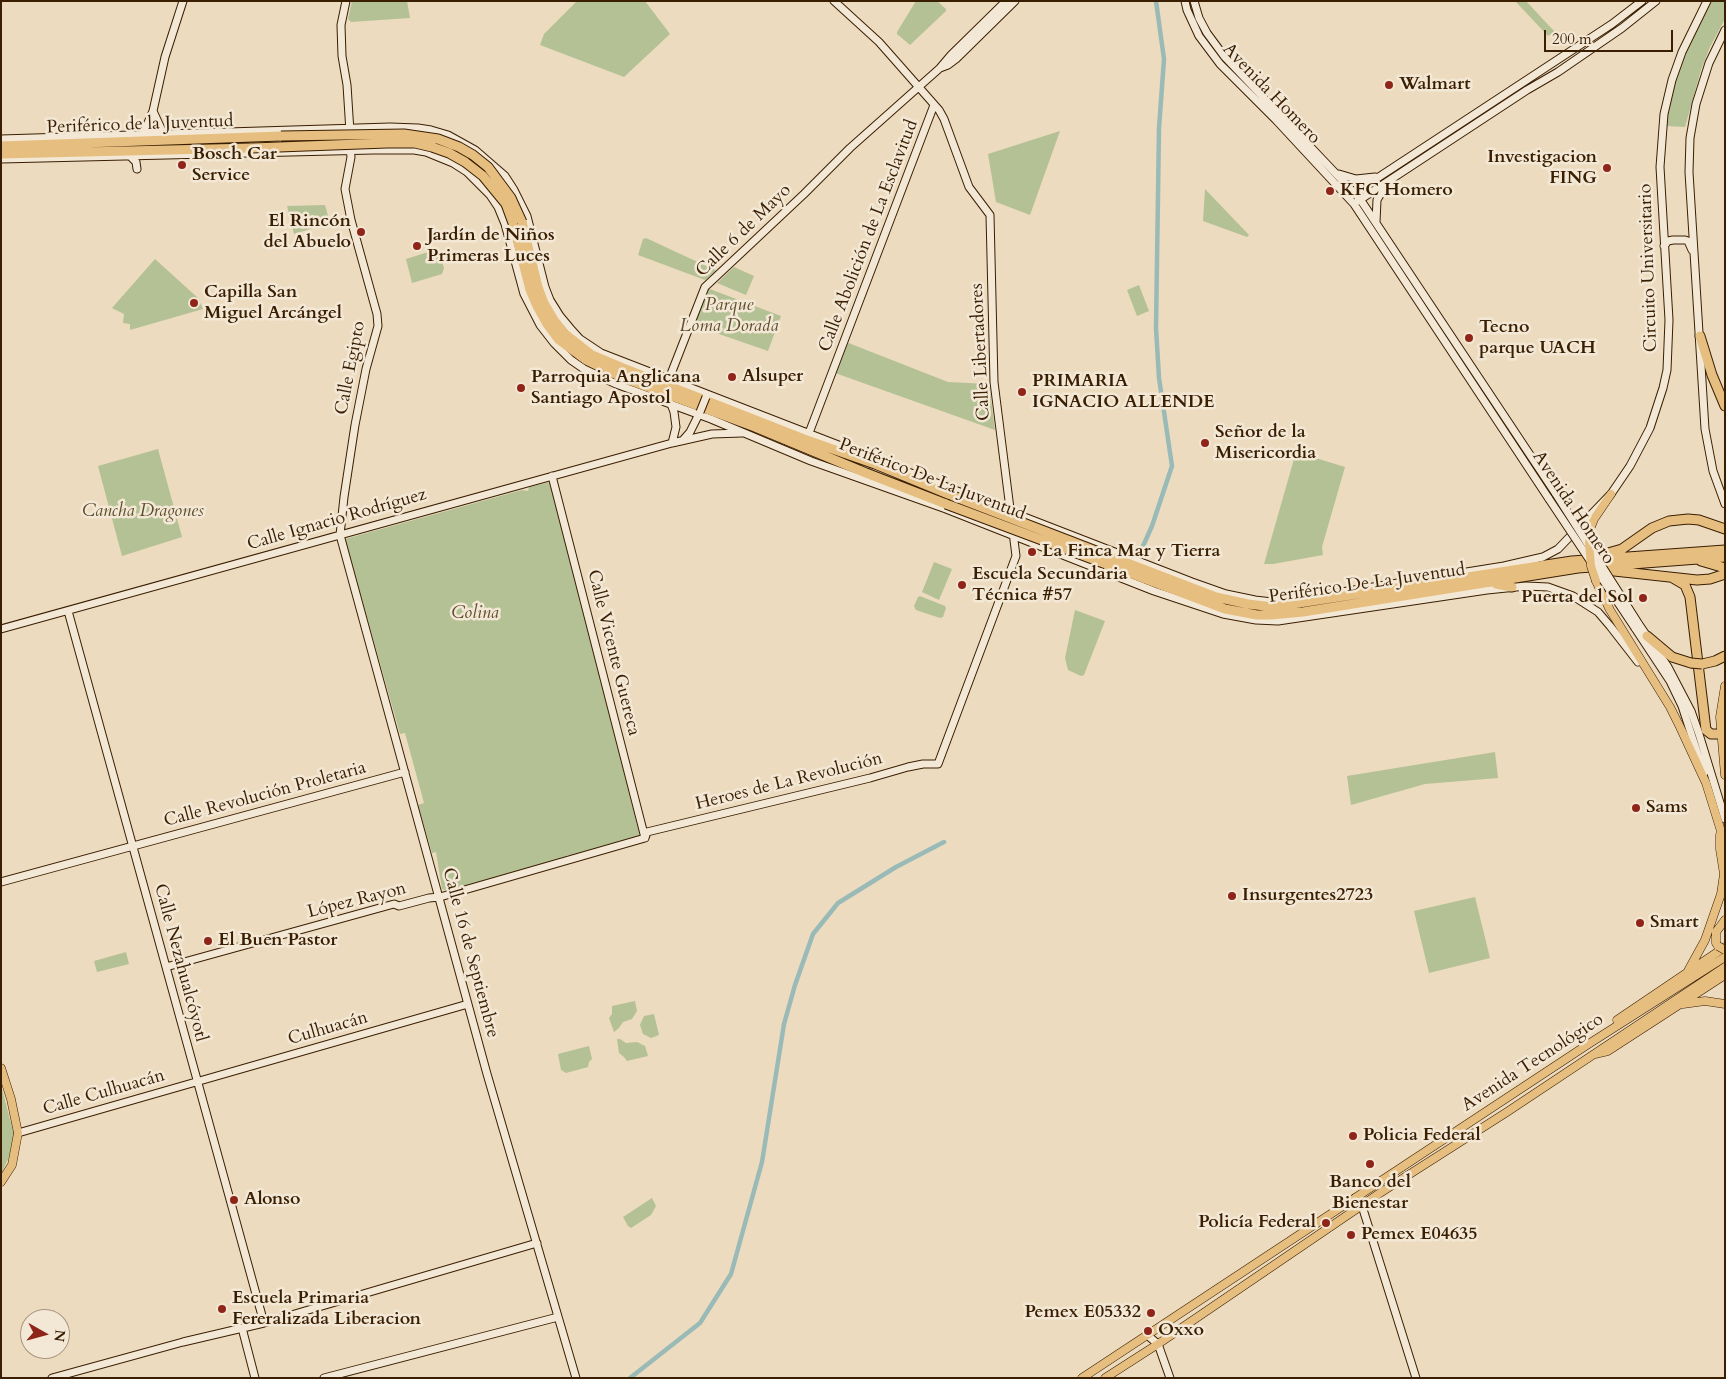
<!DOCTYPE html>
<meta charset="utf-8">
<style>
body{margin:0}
#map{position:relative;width:1726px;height:1379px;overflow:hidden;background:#ecdbbf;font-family:Cardo,serif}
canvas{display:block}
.frame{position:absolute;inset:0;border:2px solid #3a1e02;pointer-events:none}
.north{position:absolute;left:20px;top:1309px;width:50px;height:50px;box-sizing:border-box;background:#f3e8d5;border:1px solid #a99781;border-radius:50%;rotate:97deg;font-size:14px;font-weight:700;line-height:20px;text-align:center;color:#3a1e02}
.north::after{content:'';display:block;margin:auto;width:18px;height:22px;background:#8f2418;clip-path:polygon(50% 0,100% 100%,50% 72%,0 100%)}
.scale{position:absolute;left:1544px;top:30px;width:129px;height:22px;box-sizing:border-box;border:2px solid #3a1e02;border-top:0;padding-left:6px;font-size:15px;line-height:18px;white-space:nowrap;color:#3a1e02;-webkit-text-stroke:4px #f3e8d5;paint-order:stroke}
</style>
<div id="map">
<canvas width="1726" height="1379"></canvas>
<div class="frame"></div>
<div class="north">N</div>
<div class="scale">200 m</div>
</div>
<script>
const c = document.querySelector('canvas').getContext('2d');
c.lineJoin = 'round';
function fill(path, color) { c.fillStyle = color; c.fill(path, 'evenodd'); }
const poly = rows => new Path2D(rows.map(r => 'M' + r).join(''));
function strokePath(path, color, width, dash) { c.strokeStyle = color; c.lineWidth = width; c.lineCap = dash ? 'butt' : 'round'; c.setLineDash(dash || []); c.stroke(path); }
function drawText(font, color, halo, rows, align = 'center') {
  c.font = font + ' Cardo,serif'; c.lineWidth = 5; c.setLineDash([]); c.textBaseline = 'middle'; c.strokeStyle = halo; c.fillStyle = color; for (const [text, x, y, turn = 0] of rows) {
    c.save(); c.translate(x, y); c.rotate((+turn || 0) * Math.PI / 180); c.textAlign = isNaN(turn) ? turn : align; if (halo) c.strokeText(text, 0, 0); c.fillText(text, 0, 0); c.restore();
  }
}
const green = poly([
 [352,1,407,1,410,18,351,22,348,19],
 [577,1,645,1,670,34,624,77,540,45,544,34],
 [916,1,937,1,946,9,946,11,910,45,897,34,897,32],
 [1515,1,1526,1,1554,31,1554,32,1548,36],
 [1710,1,1725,1,1725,19,1710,47,1701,70,1685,127,1666,126,1672,86,1684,52],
 [1060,131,1030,215,996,202,988,154],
 [1205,189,1249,235,1247,237,1203,221],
 [325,205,330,223,294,234,287,206],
 [646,238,715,270,716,271,705,280,638,255,643,239],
 [438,249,444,268,442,274,412,283,406,259],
 [155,259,198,298,203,309,130,330,130,324,123,323,124,314,112,308],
 [734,267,754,276,746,295,717,283],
 [1139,285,1149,311,1137,316,1127,290],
 [707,288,781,316,768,351,693,325],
 [846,342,948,382,989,384,995,430,835,373],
 [158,449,182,537,122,556,98,466],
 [1296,452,1345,467,1322,547,1323,555,1273,564,1264,564],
 [550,482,640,836,571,856,567,855,566,858,470,885,447,891,442,889,436,852,432,853,418,805,424,803,405,733,400,734,345,539,522,490,528,491,529,487],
 [934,562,952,569,939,600,922,592],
 [920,596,945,606,946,608,943,617,940,618,916,610,914,606,918,597],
 [1075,610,1105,621,1084,675,1081,676,1068,670,1065,658],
 [1495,752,1498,778,1425,784,1351,805,1347,776],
 [1475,897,1490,958,1429,973,1414,911],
 [126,952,129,964,97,972,94,961],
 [635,1001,637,1011,632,1019,623,1022,619,1028,614,1032,609,1018,612,1014,612,1006],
 [654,1014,659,1035,651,1038,643,1034,640,1025,644,1016],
 [617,1039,620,1039,626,1043,637,1042,645,1046,648,1056,627,1061,624,1057,619,1053],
 [589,1046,592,1059,589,1062,588,1067,566,1073,561,1070,558,1054],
 [1,1085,14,1135,9,1157,1,1174],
 [652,1198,656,1206,651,1215,631,1228,628,1226,623,1217]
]);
const canal = poly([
 [1139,555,1152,526,1172,466,1159,378,1156,328,1159,128,1164,59,1156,1],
 [630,1378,700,1323,731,1274,762,1162,784,1024,795,985,813,934,838,903,896,867,944,842]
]);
const secondary = poly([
 [346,1,341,25,342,56,347,85,350,132],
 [1185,1,1187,10,1199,36,1220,64,1276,120,1354,204,1549,499],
 [1194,1,1199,18,1207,33,1224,56,1360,199,1556,494],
 [1725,30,1709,63,1696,104,1690,138,1689,172,1705,429,1713,471,1725,504],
 [940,68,948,65,956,59,1015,1],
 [153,111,164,135,164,139],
 [1,139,390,127,418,128,431,130,448,135,475,150,505,176,514,190,527,216,545,287,550,300,560,316,570,328,580,339,601,353,1192,582,1226,594,1255,600,1272,602,1290,600],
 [141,139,153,111,165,57,183,1],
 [350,148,351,157,345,189,351,220,377,314,378,326,366,369,355,425,344,497,340,535,487,1074,576,1378],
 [130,156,136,162,137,169],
 [1,159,373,150,414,150,426,152,453,163,467,172,490,195,498,207,505,224,524,294,540,325,554,343,571,360,584,369,616,384,711,419,811,461,946,509,1154,591,1223,614,1256,620,1278,621,1487,590,1526,586,1548,587,1573,596,1598,612,1610,626,1638,662],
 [1339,174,1356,179,1375,177],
 [1353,194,1612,24,1642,1],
 [1358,201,1527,90,1558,72,1622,28,1656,1],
 [1376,222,1377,200,1387,183],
 [1664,246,1668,241,1673,240,1685,240,1688,241,1692,250],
 [669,379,705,287,804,194,850,148,940,68,951,55,1006,1],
 [671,404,674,412,676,427,672,443],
 [809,433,934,105],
 [683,440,690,432,700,412],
 [552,476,645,838],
 [1323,595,1504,566,1543,557,1558,549,1581,525,1611,494,1630,466,1650,428,1663,388,1667,370,1669,320,1660,167,1664,114,1672,80,1682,52,1707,1],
 [68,611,264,1323],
 [1638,623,1668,667,1691,711,1699,734,1725,819],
 [1635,628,1670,681,1682,706,1704,773],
 [1,629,672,443,712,434,742,433],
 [645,838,647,832,870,778,908,767,923,764,938,764,1016,556,994,382,990,215,969,187,944,119,939,110,879,42,834,1],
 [1,882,405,772],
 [166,967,394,904,399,906,429,898,440,897,645,838],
 [18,1133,468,1004],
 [1355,1198,1359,1201,1362,1206,1416,1378],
 [242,1328,255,1378],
 [1147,1335,1158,1344,1170,1378],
 [52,1378,183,1342,264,1323,537,1243],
 [324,1378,558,1317]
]);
const primary = poly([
 [1589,542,1590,529,1594,519,1611,494],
 [1596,581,1610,610,1670,707,1680,727,1706,783,1725,844],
 [1725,686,1720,717,1725,775],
 [1718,946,1716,943,1716,932,1725,920],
 [1688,971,1705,940,1721,894,1724,874,1720,849,1720,835],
 [1683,1004,1705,1001,1725,1004],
 [1617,1020,1725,947],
 [1595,1054,1608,1051,1725,975],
 [1,1068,11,1099,18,1133,12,1165,1,1182],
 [1082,1378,1587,1045,1725,957],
 [1105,1378,1158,1344,1380,1193,1507,1112,1725,967]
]);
const highway = poly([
 [1,146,281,136],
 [1,154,252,148],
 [522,222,538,287,544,303,554,320,564,333,592,355,623,368,804,439,875,464,953,496],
 [513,223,530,290,537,306,547,324,559,340,586,360,621,377,755,427,866,473,946,504],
 [1700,336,1712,375,1725,406],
 [1601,555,1622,549,1652,528,1669,521,1688,519,1699,520,1725,529],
 [1109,556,1216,597,1248,604,1273,607,1572,561,1725,550],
 [1701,561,1725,568],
 [1106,564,1225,609,1257,615,1271,615,1303,612,1578,568,1725,557],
 [1605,570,1697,580,1710,579,1725,574],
 [1673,578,1685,585,1690,597,1706,730,1711,734,1722,734],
 [1496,584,1512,587],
 [1647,636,1672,657,1691,663],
 [1702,664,1715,661,1725,656]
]);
const secondaryBridge = poly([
 [700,412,706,397],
 [1556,494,1638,623],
 [1549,499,1635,628]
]);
const primaryBridge = poly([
 [1589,542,1591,566,1596,581],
 [1718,946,1725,950]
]);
const highwayBridge = poly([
 [281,136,404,134,438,139,459,147,473,155,488,167,511,198,522,222],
 [252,148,387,143,415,143,432,147,449,153,465,162,483,176,506,204,513,223],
 [953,496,1109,556],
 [946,504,1106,564],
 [1691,663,1702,664]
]);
const markers = [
 [1389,85,5,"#8f2418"],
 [182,165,5,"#8f2418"],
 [1607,168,5,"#8f2418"],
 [1330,191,5,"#8f2418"],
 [361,232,5,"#8f2418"],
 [417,246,5,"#8f2418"],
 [194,303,5,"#8f2418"],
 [1469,338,5,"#8f2418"],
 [732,377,5,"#8f2418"],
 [521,388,5,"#8f2418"],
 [1022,392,5,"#8f2418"],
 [1205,443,5,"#8f2418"],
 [1032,552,5,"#8f2418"],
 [962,585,5,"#8f2418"],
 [1643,598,5,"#8f2418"],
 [1636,808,5,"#8f2418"],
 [1232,896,5,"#8f2418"],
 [1640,923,5,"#8f2418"],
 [208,941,5,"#8f2418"],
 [1353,1136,5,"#8f2418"],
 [1370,1164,5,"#8f2418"],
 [234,1200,5,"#8f2418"],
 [1326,1223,5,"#8f2418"],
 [1351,1235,5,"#8f2418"],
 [222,1309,5,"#8f2418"],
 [1151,1313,5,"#8f2418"],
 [1148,1331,5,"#8f2418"]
];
const poiNames = [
 ["Walmart",1399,85],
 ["Bosch Car",192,155],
 ["Service",192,176],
 ["Investigacion",1597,158,"right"],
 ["FING",1597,179,"right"],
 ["KFC Homero",1340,191],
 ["El Rincón",351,222,"right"],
 ["del Abuelo",351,243,"right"],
 ["Jardín de Niños",427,236],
 ["Primeras Luces",427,257],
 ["Capilla San",204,293],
 ["Miguel Arcángel",204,314],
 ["Tecno",1479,328],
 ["parque UACH",1479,349],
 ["Alsuper",742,377],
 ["Parroquia Anglicana",531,378],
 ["Santiago Apostol",531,399],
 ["PRIMARIA",1032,382],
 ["IGNACIO ALLENDE",1032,403],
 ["Señor de la",1215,433],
 ["Misericordia",1215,454],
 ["La Finca Mar y Tierra",1042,552],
 ["Escuela Secundaria",972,575],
 ["Técnica #57",972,596],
 ["Puerta del Sol",1633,598,"right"],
 ["Sams",1646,808],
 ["Insurgentes2723",1242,896],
 ["Smart",1650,923],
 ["El Buen Pastor",218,941],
 ["Policia Federal",1363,1136],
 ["Banco del",1370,1183,"center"],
 ["Bienestar",1370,1204,"center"],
 ["Alonso",244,1200],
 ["Policía Federal",1316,1223,"right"],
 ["Pemex E04635",1361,1235],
 ["Escuela Primaria",232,1299],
 ["Fereralizada Liberacion",232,1320],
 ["Pemex E05332",1141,1313,"right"],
 ["Oxxo",1158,1331]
];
const streetNames = [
 ["Avenida Homero",1271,94,46],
 ["Periférico de la Juventud",140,125,-2],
 ["Calle 6 de Mayo",744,231,-44],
 ["Calle Abolición de La Esclavitud",869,236,-69],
 ["Circuito Universitario",1649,268,-92],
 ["Calle Libertadores",981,352,-93],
 ["Calle Egipto",351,368,-79],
 ["Periférico De La Juventud",932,480,21],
 ["Avenida Homero",1573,508,56],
 ["Calle Ignacio Rodríguez",337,520,-16],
 ["Periférico De La Juventud",1367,584,-8],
 ["Calle Vicente Guereca",613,653,76],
 ["Heroes de La Revolución",789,782,-14],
 ["Calle Revolución Proletaria",265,795,-15],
 ["López Rayon",357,901,-14],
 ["Calle 16 de Septiembre",470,953,75],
 ["Calle Nezahualcóyotl",180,963,75],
 ["Culhuacán",328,1029,-16],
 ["Avenida Tecnológico",1533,1063,-33],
 ["Calle Culhuacán",104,1093,-16]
];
const parkNames = [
 ["Parque",729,306],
 ["Loma Dorada",729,327],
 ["Cancha Dragones",143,512],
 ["Colina",475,614]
];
fill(green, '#b4c195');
strokePath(canal, '#99bab7', 4.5);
strokePath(secondary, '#3a1e02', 9);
strokePath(primary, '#3a1e02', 9);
strokePath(highway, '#3a1e02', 11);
strokePath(secondary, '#f3e8d5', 7);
strokePath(primary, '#e6be80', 8);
strokePath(highway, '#e6be80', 9);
strokePath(secondaryBridge, '#3a1e02', 9, []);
strokePath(primaryBridge, '#3a1e02', 9, []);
strokePath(highwayBridge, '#3a1e02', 11, []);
strokePath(secondaryBridge, '#f3e8d5', 7);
strokePath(primaryBridge, '#e6be80', 8);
strokePath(highwayBridge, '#e6be80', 9);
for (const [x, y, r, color] of markers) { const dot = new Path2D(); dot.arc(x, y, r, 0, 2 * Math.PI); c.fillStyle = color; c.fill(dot); strokePath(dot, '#f3e8d5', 2); }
drawText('bold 18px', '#3a1e02', '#f3e8d5', poiNames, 'left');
drawText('18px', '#3a1e02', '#f3e8d5', streetNames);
drawText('italic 18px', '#5f4f2e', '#f3e8d5', parkNames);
</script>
